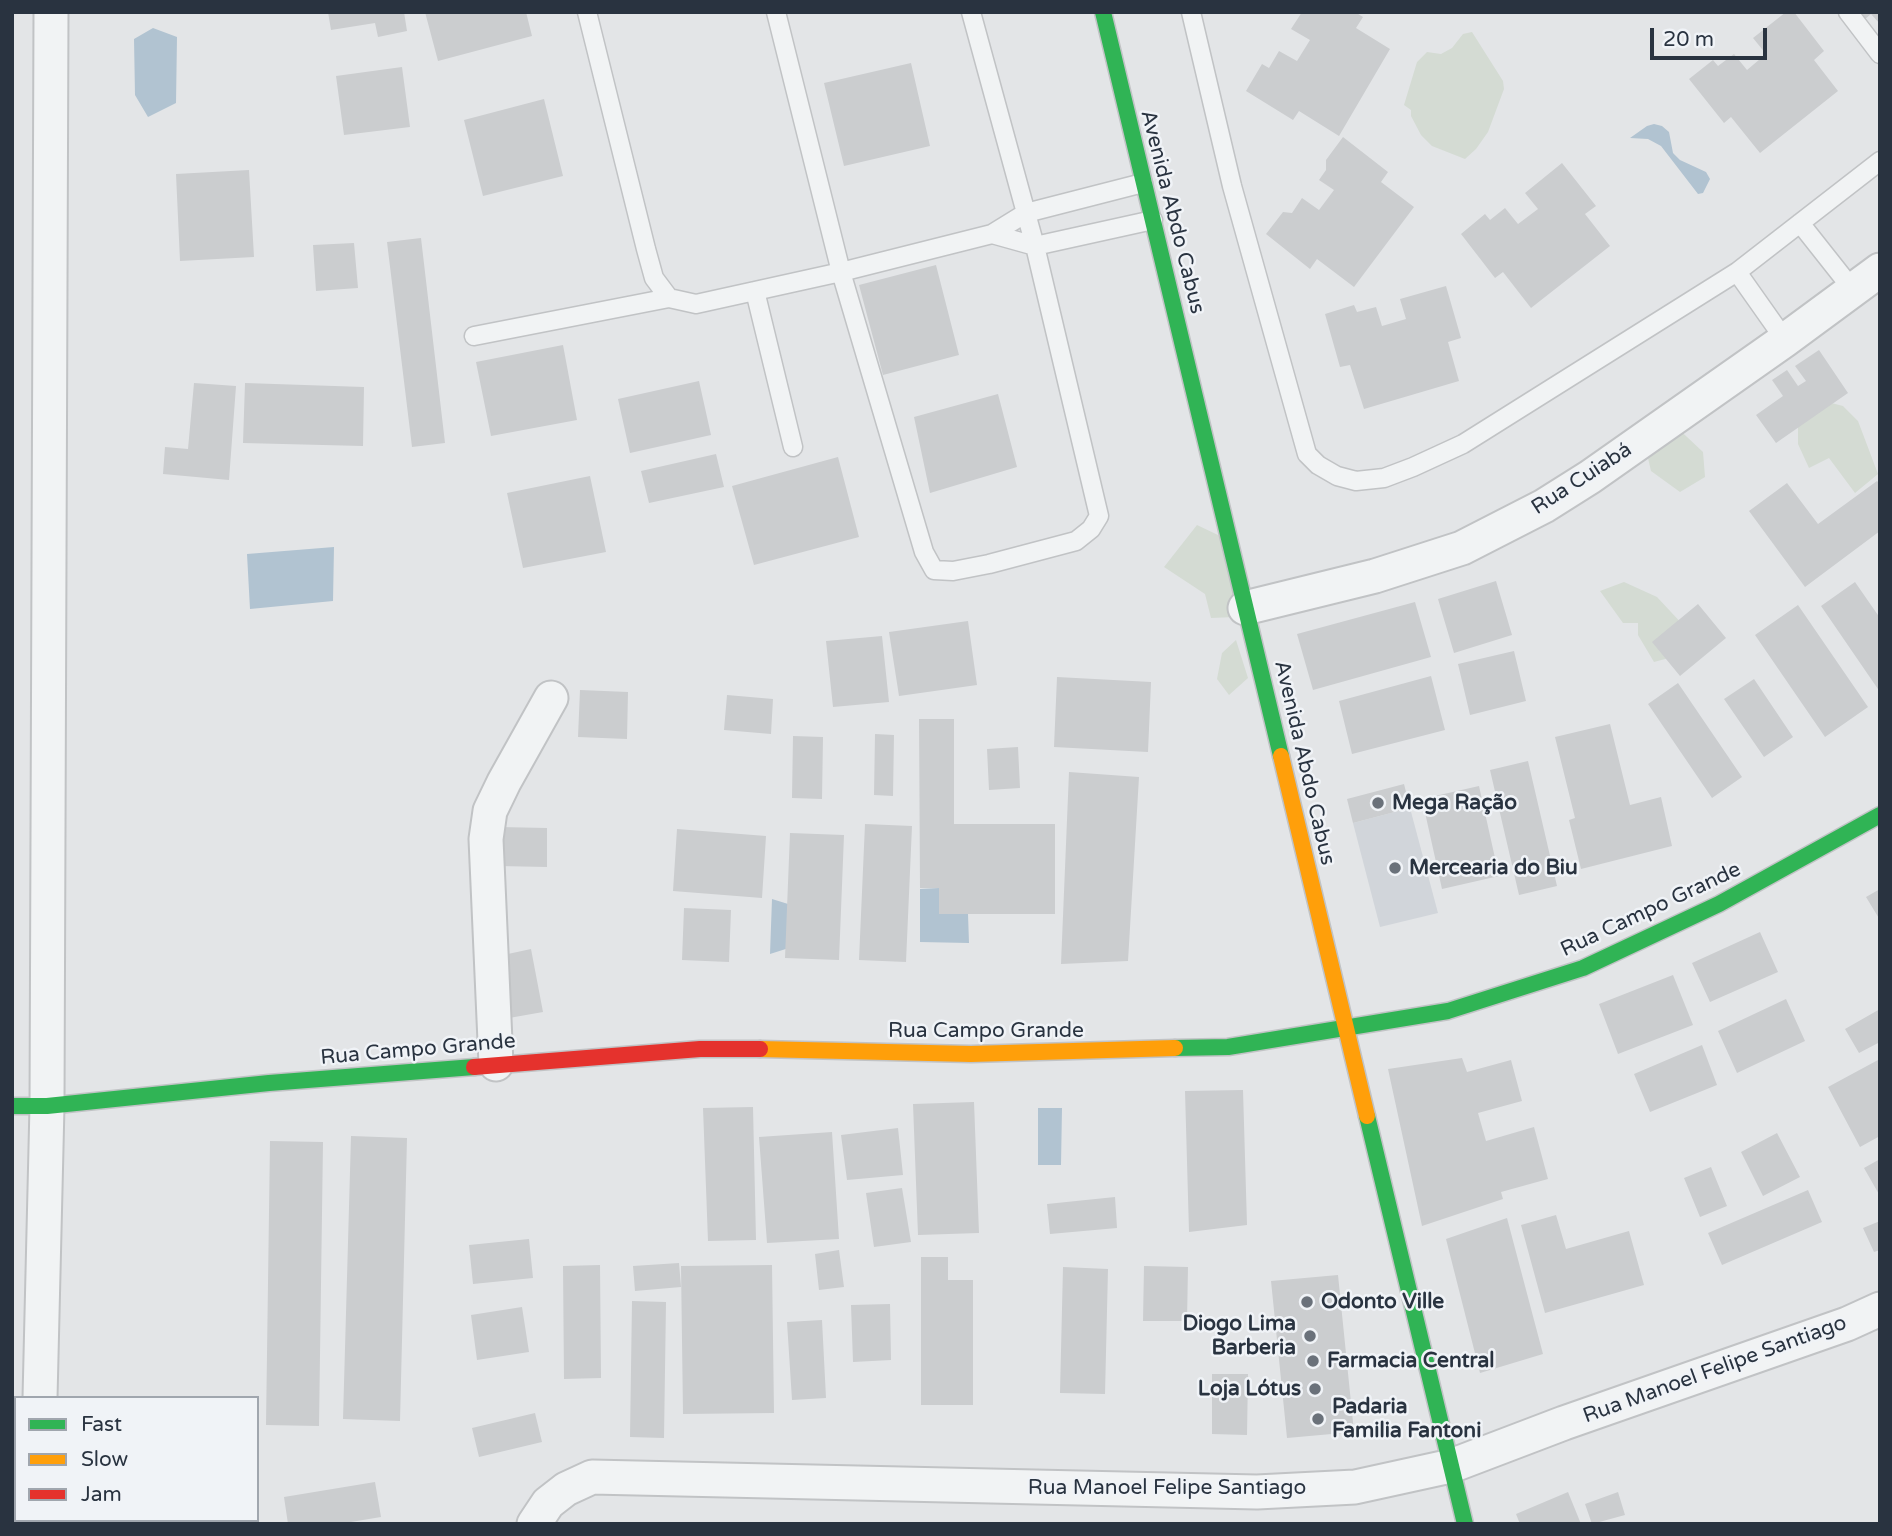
<!DOCTYPE html>
<meta charset="utf-8">
<style>
body{margin:0}
#map{position:relative;width:1892px;height:1536px;overflow:hidden;background:#e3e5e7;font-family:"Varela Round",sans-serif}
canvas{display:block}
.frame{position:absolute;inset:0;border:14px solid #293340;pointer-events:none}
.legend{position:absolute;left:14px;top:1396px;width:245px;height:126px;box-sizing:border-box;background:#f0f3f7;border:2px solid #a0a6ae;margin:0;padding:9px 12px;list-style:none;font-size:21px;color:#293340}
.legend li{display:flex;align-items:center;gap:14px;height:35px}
.legend b{width:35px;border:2px solid #a0a6ae}
.scale{position:absolute;left:1650px;top:28px;width:117px;height:32px;box-sizing:border-box;border:4px solid #293340;border-top:0;padding-left:9px;font-size:21px;line-height:24px;white-space:nowrap;color:#293340;-webkit-text-stroke:5px #f0f3f7;paint-order:stroke}
</style>
<div id="map">
<canvas width="1892" height="1536"></canvas>
<div class="frame"></div>
<ul class="legend">
<li><b style="height:9px;background:#30b455"></b>Fast</li>
<li><b style="height:9px;background:#ff9f0a"></b>Slow</li>
<li><b style="height:9px;background:#e5322d"></b>Jam</li>
</ul>
<div class="scale">20 m</div>
</div>
<script>
const c = document.querySelector('canvas').getContext('2d');
c.lineJoin = 'round';
function fill(path, color) { c.fillStyle = color; c.fill(path, 'evenodd'); }
const poly = rows => new Path2D(rows.map(r => 'M' + r).join(''));
function strokePath(path, color, width, dash) { c.strokeStyle = color; c.lineWidth = width; c.lineCap = dash ? 'butt' : 'round'; c.setLineDash(dash || []); c.stroke(path); }
function drawText(font, color, halo, rows, align = 'center') {
  c.font = font + ' "Varela Round",sans-serif'; c.lineWidth = 5; c.setLineDash([]); c.textBaseline = 'middle'; c.strokeStyle = halo; c.fillStyle = color; for (const [text, x, y, turn = 0] of rows) {
    c.save(); c.translate(x, y); c.rotate((+turn || 0) * Math.PI / 180); c.textAlign = isNaN(turn) ? turn : align; if (halo) c.strokeText(text, 0, 0); c.fillText(text, 0, 0); c.restore();
  }
}
const built = poly([
 [1410,808,1438,913,1380,927,1353,823]
]);
const green = poly([
 [1472,32,1503,81,1504,89,1488,132,1476,149,1465,159,1432,146,1421,135,1411,116,1411,110,1404,105,1417,62,1427,52,1441,54,1452,48,1463,34],
 [1816,399,1843,406,1858,421,1878,474,1855,493,1829,458,1809,468,1798,444,1798,409],
 [1670,421,1703,452,1705,477,1680,492,1651,471,1641,428],
 [1197,525,1239,545,1235,617,1211,618,1205,594,1164,567],
 [1624,582,1657,597,1685,627,1676,656,1654,662,1638,635,1638,623,1623,623,1600,591],
 [1236,640,1248,678,1229,695,1217,679,1222,653]
]);
const water = poly([
 [153,28,177,37,176,103,148,117,135,95,134,39],
 [1654,124,1662,126,1669,132,1673,153,1680,160,1706,172,1710,179,1703,193,1698,194,1661,146,1648,139,1630,138,1647,126],
 [334,547,333,601,250,609,247,554],
 [939,888,939,914,968,914,969,943,920,942,920,889],
 [772,899,801,908,792,947,770,954],
 [1038,1108,1062,1108,1061,1165,1038,1165]
]);
const building = poly([
 [328,12,404,12,407,31,378,37,375,23,331,30],
 [425,12,526,12,532,36,438,61],
 [1302,12,1355,12,1363,17,1356,28,1390,49,1339,136,1299,111,1293,120,1246,91,1262,64,1269,68,1279,51,1297,61,1310,40,1291,29],
 [1786,12,1794,12,1824,51,1814,60,1838,91,1760,153,1731,117,1724,123,1689,79,1713,60,1718,66,1734,54,1747,70,1766,54,1753,38],
 [1857,12,1880,12,1880,24,1871,14,1864,20],
 [911,63,930,146,844,166,824,83],
 [402,67,410,127,344,135,336,76],
 [544,99,563,176,483,196,464,120],
 [1343,137,1388,172,1381,182,1414,207,1354,287,1317,259,1310,269,1266,234,1283,212,1292,213,1302,198,1319,210,1334,190,1319,180,1326,170,1326,160],
 [1562,163,1596,206,1585,214,1610,246,1531,308,1503,272,1495,278,1461,234,1485,214,1490,220,1505,208,1518,224,1538,209,1525,193],
 [249,170,254,257,180,261,176,174],
 [421,238,445,443,412,447,387,242],
 [354,243,358,288,316,291,313,245],
 [936,265,959,355,883,375,859,285],
 [1446,286,1461,338,1448,342,1459,381,1364,409,1350,365,1340,367,1325,314,1354,305,1357,312,1376,307,1382,326,1406,319,1400,299],
 [563,345,577,420,491,436,476,362],
 [1819,350,1848,393,1776,443,1756,415,1783,396,1772,380,1787,370,1798,386,1806,381,1795,366],
 [699,381,711,435,630,453,618,399],
 [194,383,236,386,229,480,163,474,165,447,188,449],
 [245,383,364,387,363,446,243,443],
 [998,394,1017,467,930,493,914,417],
 [716,454,724,487,649,503,641,471],
 [838,457,859,537,754,565,732,486],
 [590,476,606,552,523,568,507,493],
 [1877,481,1880,484,1880,531,1805,587,1749,511,1787,483,1818,524],
 [1496,581,1512,635,1454,653,1438,599],
 [1855,582,1880,618,1880,692,1821,606],
 [1415,602,1431,657,1313,690,1297,634],
 [1698,604,1726,638,1680,676,1652,642],
 [1798,605,1868,707,1825,737,1755,635],
 [968,621,977,685,899,696,889,632],
 [882,636,889,702,833,707,826,641],
 [1514,651,1526,701,1470,715,1458,664],
 [1431,676,1445,730,1352,754,1339,701],
 [1057,677,1151,682,1148,752,1054,747],
 [1754,679,1793,737,1764,757,1724,699],
 [1678,683,1742,777,1712,798,1648,704],
 [580,690,628,692,627,739,578,737],
 [727,695,773,699,771,734,724,730],
 [919,719,954,719,954,824,1055,824,1055,914,939,914,939,888,920,888],
 [1610,724,1630,805,1661,797,1672,846,1581,869,1569,820,1575,818,1555,737],
 [875,734,894,735,893,796,874,795],
 [793,736,823,737,822,799,792,798],
 [1018,747,1020,788,989,790,987,749],
 [1528,761,1557,886,1519,895,1490,770],
 [1069,772,1139,777,1128,961,1061,964],
 [1404,784,1410,808,1353,823,1347,799],
 [1479,786,1499,876,1442,889,1422,799],
 [865,824,912,826,906,962,859,960],
 [499,827,547,828,547,867,499,866],
 [677,829,766,836,762,898,673,891],
 [790,833,844,835,839,960,785,958],
 [1880,889,1880,920,1866,897],
 [684,908,731,910,729,962,682,960],
 [1760,932,1778,972,1710,1002,1692,963],
 [531,949,543,1012,509,1018,494,957],
 [1673,975,1693,1025,1618,1054,1599,1004],
 [1786,999,1805,1041,1737,1073,1718,1031],
 [1880,1009,1880,1042,1859,1053,1845,1029],
 [1702,1045,1717,1085,1650,1112,1634,1074],
 [1462,1058,1467,1072,1511,1060,1522,1101,1478,1113,1486,1141,1534,1127,1548,1179,1501,1192,1503,1199,1422,1226,1388,1069],
 [1878,1060,1880,1064,1880,1136,1860,1147,1828,1087],
 [1243,1090,1247,1225,1189,1232,1185,1091],
 [974,1102,979,1233,918,1235,913,1104],
 [753,1107,756,1240,708,1241,703,1108],
 [898,1128,903,1175,847,1180,841,1135],
 [832,1132,839,1239,767,1243,759,1137],
 [1777,1133,1800,1177,1763,1196,1741,1152],
 [351,1136,407,1138,400,1421,343,1419],
 [270,1141,323,1142,319,1426,266,1425],
 [1880,1159,1880,1196,1864,1168],
 [1711,1167,1727,1206,1700,1217,1684,1178],
 [902,1188,911,1242,874,1247,866,1193],
 [1808,1190,1822,1222,1722,1265,1708,1233],
 [1115,1197,1117,1228,1050,1234,1047,1204],
 [1556,1215,1566,1249,1629,1231,1644,1285,1545,1313,1521,1225],
 [1507,1218,1543,1354,1480,1373,1446,1239],
 [1880,1221,1880,1250,1874,1252,1863,1228],
 [529,1239,533,1278,473,1284,469,1245],
 [839,1250,844,1287,819,1290,815,1254],
 [921,1257,948,1257,948,1280,973,1280,973,1405,921,1405],
 [679,1263,681,1287,635,1291,633,1266],
 [600,1265,601,1378,564,1379,563,1266],
 [772,1265,774,1413,683,1414,681,1266],
 [1144,1266,1188,1267,1187,1321,1143,1321],
 [1063,1267,1108,1269,1105,1394,1060,1393],
 [1338,1275,1354,1432,1287,1438,1271,1281],
 [632,1301,666,1302,664,1438,630,1437],
 [890,1304,891,1360,853,1362,851,1305],
 [522,1307,529,1352,477,1360,471,1315],
 [822,1320,826,1398,792,1400,787,1322],
 [1212,1374,1248,1374,1247,1435,1212,1434],
 [535,1413,542,1442,479,1457,472,1428],
 [375,1482,381,1517,339,1524,288,1524,284,1497],
 [1568,1492,1581,1524,1520,1524,1516,1514],
 [1618,1492,1625,1515,1592,1524,1585,1504],
 [51,1520,98,1520,98,1524,51,1524],
 [161,1520,183,1520,183,1524,161,1524]
]);
const lane = poly([
 [587,12,646,249,654,278,669,298,696,304,841,272,992,234,1026,213,1143,183],
 [776,12,841,272,924,552,934,570,953,571,989,564,1076,541,1091,529,1099,516,1035,246,971,12],
 [1191,12,1232,186,1307,454,1318,465,1337,476,1356,481,1384,478,1413,467,1463,444,1737,272,1880,161],
 [1848,12,1880,54],
 [1800,223,1853,290],
 [992,234,1035,246,1153,220],
 [1737,272,1785,340],
 [755,291,793,447],
 [474,336,669,298]
]);
const street = poly([
 [1245,608,1375,576,1462,548,1544,506,1590,477,1785,340,1880,270],
 [496,1064,486,839,490,811,504,782,551,698],
 [40,1398,47,1106,51,12],
 [37,1524,37,1520],
 [534,1524,548,1503,566,1489,592,1477,1257,1492,1355,1487,1451,1466,1564,1423,1847,1324,1880,1309]
]);
const fast = poly([
 [1103,12,1281,756],
 [1175,1048,1228,1047,1448,1011,1583,968,1719,904,1880,815],
 [12,1106,47,1106,269,1083,474,1067],
 [1367,1116,1465,1524]
]);
const slow = poly([
 [1281,756,1367,1116],
 [760,1049,971,1054,1175,1048]
]);
const jam = poly([
 [474,1067,700,1049,760,1049]
]);
const markers = [
 [1378,803,7,"#6a717a"],
 [1395,868,7,"#6a717a"],
 [1307,1302,7,"#6a717a"],
 [1310,1336,7,"#6a717a"],
 [1313,1361,7,"#6a717a"],
 [1315,1389,7,"#6a717a"],
 [1318,1419,7,"#6a717a"]
];
const streetNames = [
 ["Avenida Abdo Cabus",1172,212,76],
 ["Rua Cuiabá",1582,479,-33],
 ["Avenida Abdo Cabus",1304,763,77],
 ["Rua Campo Grande",1651,910,-25],
 ["Rua Campo Grande",986,1031],
 ["Rua Campo Grande",418,1050,-5],
 ["Rua Manoel Felipe Santiago",1715,1370,-20],
 ["Rua Manoel Felipe Santiago",1167,1488]
];
const poiNames = [
 ["Mega Ração",1392,803],
 ["Mercearia do Biu",1409,868],
 ["Odonto Ville",1321,1302],
 ["Diogo Lima",1296,1324,"right"],
 ["Barberia",1296,1348,"right"],
 ["Farmacia Central",1327,1361],
 ["Loja Lótus",1301,1389,"right"],
 ["Padaria",1332,1407],
 ["Familia Fantoni",1332,1431]
];
fill(built, '#d1d5da');
fill(green, '#d4dbd3');
fill(water, '#b1c3d1');
fill(building, '#cbcdcf');
strokePath(lane, '#c1c3c5', 21);
strokePath(street, '#c1c3c5', 37);
strokePath(fast, '#c1c3c5', 19);
strokePath(slow, '#c1c3c5', 19);
strokePath(jam, '#c1c3c5', 19);
strokePath(lane, '#f1f3f4', 18);
strokePath(street, '#f1f3f4', 33);
strokePath(fast, '#30b455', 16);
strokePath(slow, '#ff9f0a', 16);
strokePath(jam, '#e5322d', 16);
for (const [x, y, r, color] of markers) { const dot = new Path2D(); dot.arc(x, y, r, 0, 2 * Math.PI); c.fillStyle = color; c.fill(dot); strokePath(dot, '#f0f3f7', 2.5); }
drawText('21px', '#293340', '#f0f3f7', streetNames);
drawText('bold 21px', '#293340', '#f0f3f7', poiNames, 'left');
</script>
